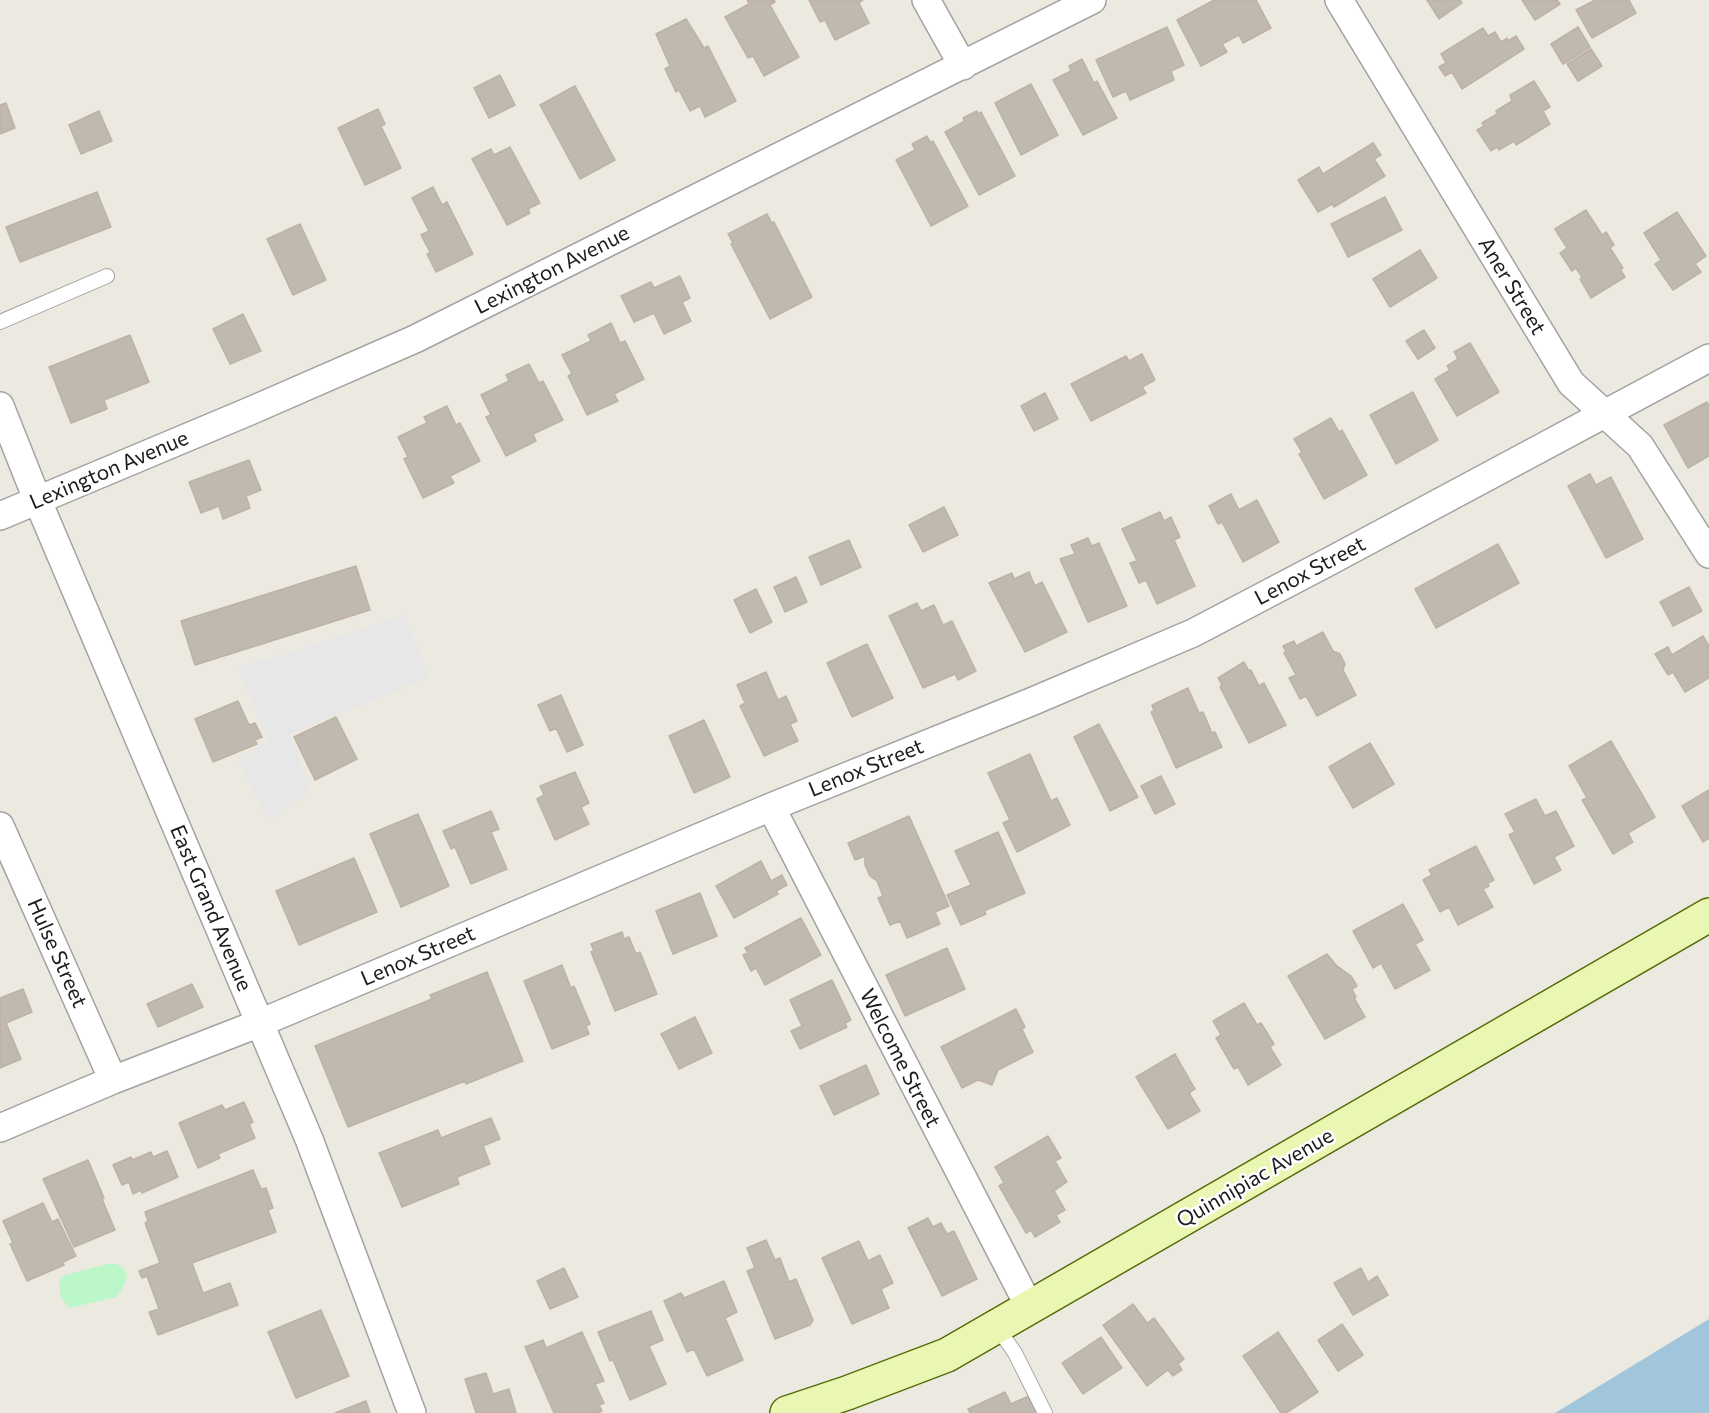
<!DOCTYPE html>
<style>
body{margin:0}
canvas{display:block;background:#eceae0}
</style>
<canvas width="1709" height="1413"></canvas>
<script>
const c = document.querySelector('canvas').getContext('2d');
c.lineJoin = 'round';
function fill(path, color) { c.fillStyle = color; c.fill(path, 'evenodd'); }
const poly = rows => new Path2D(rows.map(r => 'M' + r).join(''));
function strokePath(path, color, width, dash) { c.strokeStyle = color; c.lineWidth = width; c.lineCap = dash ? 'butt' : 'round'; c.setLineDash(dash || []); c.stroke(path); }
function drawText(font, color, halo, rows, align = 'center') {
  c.font = font + ' Commissioner,sans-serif'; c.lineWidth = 5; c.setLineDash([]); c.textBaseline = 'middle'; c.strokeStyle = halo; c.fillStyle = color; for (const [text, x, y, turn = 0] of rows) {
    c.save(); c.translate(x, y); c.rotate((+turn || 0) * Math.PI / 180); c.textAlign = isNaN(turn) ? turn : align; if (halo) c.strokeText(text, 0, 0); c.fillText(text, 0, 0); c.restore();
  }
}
const park = poly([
 [107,1264,117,1264,124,1269,127,1277,123,1288,116,1297,69,1308,61,1297,59,1281,62,1276]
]);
const parking = poly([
 [405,615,430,677,291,734,310,792,269,821,237,759,268,741,238,668]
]);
const water = poly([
 [1709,1319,1709,1413,1555,1413]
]);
const building = poly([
 [747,0,774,0,775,2,770,5,799,57,764,76,753,56,748,58,725,17,749,4,747,0],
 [809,0,863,0,859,3,869,23,835,40,825,20,820,22,809,0],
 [1214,0,1256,0,1271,28,1243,43,1239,35,1222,44,1227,52,1201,66,1177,20,1214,0],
 [1427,0,1460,0,1462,3,1439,19,1427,0],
 [1522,0,1557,0,1560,4,1535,20,1522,0],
 [1595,0,1629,0,1636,13,1592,38,1576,10,1595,0],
 [686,19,704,48,708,46,736,101,705,117,700,106,690,111,679,90,676,92,665,69,670,66,656,34,686,19],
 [1167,27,1184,65,1171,71,1174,80,1130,100,1126,91,1113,97,1096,60,1167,27],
 [1578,27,1590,47,1563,64,1551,44,1578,27],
 [1483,28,1488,36,1495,32,1501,42,1507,38,1508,41,1516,36,1524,49,1462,89,1452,72,1445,76,1439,67,1446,63,1441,54,1483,28],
 [1591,49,1602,66,1578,81,1567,64,1591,49],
 [1082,59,1094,83,1097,81,1117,118,1083,135,1053,80,1071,71,1069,66,1082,59],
 [500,75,515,105,489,118,474,88,500,75],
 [1534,81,1550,107,1543,111,1550,124,1516,145,1514,141,1499,150,1497,147,1491,151,1477,130,1484,126,1482,123,1497,114,1496,111,1512,101,1510,95,1534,81],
 [1031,84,1058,135,1021,155,995,103,1031,84],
 [575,86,615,160,580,179,540,105,575,86],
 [6,103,15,128,0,134,0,105,6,103],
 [378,109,385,124,381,126,401,168,365,185,338,128,378,109],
 [99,111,112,141,81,154,69,125,99,111],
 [977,111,978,114,981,112,1015,176,979,195,945,132,965,121,963,118,977,111],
 [927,136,930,142,933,141,968,206,931,226,896,160,915,150,912,144,927,136],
 [1373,143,1381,155,1374,159,1385,176,1334,207,1332,204,1318,212,1298,180,1319,167,1323,174,1373,143],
 [510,147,540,203,528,209,530,213,507,225,472,159,491,149,494,155,510,147],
 [433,187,442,205,447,202,473,254,436,272,427,254,430,252,421,235,429,231,412,198,433,187],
 [97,192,111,227,20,262,6,227,97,192],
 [1385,197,1402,230,1348,257,1331,224,1385,197],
 [1586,210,1602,235,1606,232,1614,245,1610,248,1623,268,1620,269,1625,277,1591,298,1580,279,1582,277,1576,268,1572,271,1560,253,1567,248,1555,229,1586,210],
 [1677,212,1706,256,1695,264,1701,272,1673,290,1655,264,1661,260,1644,233,1677,212],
 [767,214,772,223,774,222,812,297,770,319,731,244,733,243,728,234,767,214],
 [300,224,326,280,293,295,267,239,300,224],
 [1420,250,1437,278,1390,307,1373,279,1420,250],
 [680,276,690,298,682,302,691,321,664,334,654,313,634,322,621,296,651,282,654,288,680,276],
 [243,314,261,351,230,364,213,329,243,314],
 [611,323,620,343,625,341,644,379,614,394,618,401,587,415,568,376,572,374,562,355,591,341,588,335,611,323],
 [1424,330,1435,348,1418,359,1406,341,1424,330],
 [130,335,149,382,104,400,107,409,71,423,49,367,130,335],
 [1470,343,1499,392,1457,416,1435,379,1450,370,1447,366,1458,359,1454,352,1470,343],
 [1142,354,1155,380,1142,387,1146,393,1091,421,1071,384,1126,356,1129,361,1142,354],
 [529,364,539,383,543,381,563,420,533,434,536,441,506,456,486,417,491,415,481,395,509,381,506,375,529,364],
 [1413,392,1438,440,1396,464,1370,415,1413,392],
 [1045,393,1058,419,1034,431,1021,406,1045,393],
 [1707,402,1709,406,1709,456,1688,468,1664,425,1707,402],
 [447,406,456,425,460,423,480,461,450,476,454,483,423,498,404,459,408,457,398,437,427,423,424,417,447,406],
 [1331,418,1339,432,1342,430,1367,475,1324,499,1299,454,1302,452,1294,439,1331,418],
 [249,460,261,490,246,496,250,508,223,519,219,506,201,513,189,482,249,460],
 [1590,474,1596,485,1611,477,1643,539,1606,558,1568,486,1590,474],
 [1231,494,1239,510,1257,500,1279,542,1243,562,1222,522,1218,524,1209,506,1231,494],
 [944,507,958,535,923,552,909,525,944,507],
 [1160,512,1164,521,1171,517,1180,537,1174,540,1195,586,1157,604,1146,580,1139,583,1130,563,1137,561,1122,529,1160,512],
 [1088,538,1092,546,1099,543,1127,606,1088,622,1060,559,1075,554,1071,545,1088,538],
 [849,540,861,567,821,585,809,557,849,540],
 [1498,544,1519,583,1436,628,1415,589,1498,544],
 [356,566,370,610,195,665,181,621,356,566],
 [1029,572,1035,586,1042,582,1067,632,1025,652,989,583,1012,573,1014,579,1029,572],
 [796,577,807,602,785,612,774,587,796,577],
 [1689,587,1702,611,1673,626,1660,602,1689,587],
 [756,589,772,622,750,633,734,600,756,589],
 [917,603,921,611,934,605,943,625,952,621,976,671,958,680,955,674,923,688,889,616,917,603],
 [1323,632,1333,651,1340,654,1345,664,1343,670,1356,695,1317,716,1306,696,1300,699,1289,678,1296,675,1284,653,1286,652,1283,646,1294,641,1296,646,1323,632],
 [1703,636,1709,646,1709,678,1685,692,1673,672,1668,675,1655,654,1668,647,1672,655,1703,636],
 [867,644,893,698,852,717,827,663,867,644],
 [1244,662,1249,671,1251,670,1259,686,1264,683,1286,725,1249,743,1220,687,1222,685,1218,678,1244,662],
 [766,672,778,700,786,696,797,721,790,724,798,741,764,756,740,706,745,703,737,685,766,672],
 [1188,688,1199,713,1203,712,1212,733,1215,732,1222,747,1176,768,1151,712,1154,711,1152,705,1188,688],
 [561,695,583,745,567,752,556,728,550,731,538,705,561,695],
 [238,701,249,725,255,723,262,737,255,740,257,744,213,762,195,719,238,701],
 [336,717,357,759,315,780,294,737,336,717],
 [704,720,730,777,694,793,669,736,704,720],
 [1099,724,1138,797,1110,811,1074,737,1099,724],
 [1611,741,1655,817,1628,833,1633,842,1613,854,1582,800,1587,798,1569,766,1611,741],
 [1370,743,1394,784,1353,808,1329,767,1370,743],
 [1030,754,1051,801,1057,798,1070,825,1017,852,1003,823,1010,820,988,773,1030,754],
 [575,772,589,803,581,807,589,824,555,840,537,799,544,795,540,786,575,772],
 [1161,776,1175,804,1155,814,1141,786,1161,776],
 [1709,790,1709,838,1703,842,1682,806,1709,790],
 [1536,799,1545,816,1556,811,1574,846,1554,857,1561,870,1534,884,1509,835,1515,832,1505,814,1536,799],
 [491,811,499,829,491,832,507,869,471,884,455,847,451,849,443,831,491,811],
 [418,814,449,886,401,907,370,834,418,814],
 [909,816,949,906,935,912,940,924,907,938,900,921,890,925,878,898,883,896,877,881,870,876,865,865,865,856,855,860,848,843,909,816],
 [998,832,1025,893,984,911,986,914,961,925,947,895,971,885,955,851,998,832],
 [1476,846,1494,880,1488,883,1489,886,1483,889,1493,907,1458,925,1449,907,1440,912,1423,880,1432,875,1429,870,1476,846],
 [354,858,377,912,299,945,276,891,354,858],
 [761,861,771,881,782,875,787,885,776,891,778,894,734,918,716,886,761,861],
 [700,893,717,936,673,954,656,911,700,893],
 [1403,904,1423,940,1415,944,1430,970,1395,989,1381,963,1373,968,1353,931,1403,904],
 [801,918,821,955,765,985,756,968,751,971,743,955,748,953,745,948,801,918],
 [622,932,624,939,629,937,636,954,640,952,657,994,615,1011,591,952,594,951,591,944,622,932],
 [947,948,965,989,905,1016,886,975,947,948],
 [1327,954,1336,965,1351,976,1357,986,1352,989,1356,997,1354,998,1365,1017,1325,1039,1288,976,1327,954],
 [562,965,571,988,574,986,590,1024,586,1026,589,1034,552,1049,524,981,562,965],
 [487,972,523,1061,466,1084,465,1081,348,1127,315,1046,432,999,430,995,487,972],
 [832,980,851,1020,845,1023,847,1027,800,1049,791,1031,802,1026,790,1000,832,980],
 [192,984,203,1007,158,1027,147,1004,192,984],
 [23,989,32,1012,6,1023,21,1059,0,1068,0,998,23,989],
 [1244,1003,1257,1025,1261,1023,1274,1044,1270,1047,1281,1065,1248,1085,1238,1067,1234,1069,1216,1038,1221,1035,1213,1021,1244,1003],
 [1016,1009,1025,1027,1022,1029,1033,1052,998,1070,992,1085,978,1080,962,1088,941,1047,1016,1009],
 [695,1017,712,1053,679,1069,661,1034,695,1017],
 [1175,1054,1195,1089,1189,1093,1200,1111,1168,1129,1136,1077,1175,1054],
 [866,1065,879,1094,834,1115,820,1086,866,1065],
 [244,1102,253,1122,249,1124,255,1138,218,1154,220,1158,198,1168,179,1123,222,1105,225,1110,244,1102],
 [491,1118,500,1139,483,1146,490,1164,457,1177,459,1184,402,1207,379,1153,438,1130,441,1138,491,1118],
 [1048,1136,1061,1158,1055,1161,1067,1182,1054,1191,1065,1210,1056,1215,1060,1222,1035,1237,1031,1230,1026,1233,999,1186,1004,1183,995,1167,1048,1136],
 [167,1151,178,1177,142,1193,141,1190,133,1194,129,1182,122,1185,113,1165,131,1157,132,1160,151,1152,153,1157,167,1151],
 [88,1160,104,1198,102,1199,115,1230,74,1247,43,1179,88,1160],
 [253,1170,261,1189,266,1188,273,1208,268,1210,276,1232,192,1263,203,1293,230,1283,238,1305,158,1335,149,1312,159,1309,147,1276,142,1278,139,1271,160,1263,145,1223,148,1221,145,1212,253,1170],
 [43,1203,52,1222,58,1219,76,1256,63,1262,64,1265,27,1281,10,1244,13,1243,3,1221,43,1203],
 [928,1218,933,1227,941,1223,947,1234,954,1231,977,1279,942,1296,908,1228,928,1218],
 [766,1240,775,1260,780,1258,789,1282,796,1279,813,1320,810,1325,775,1339,747,1271,755,1268,747,1248,766,1240],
 [859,1241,868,1261,880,1255,893,1283,881,1289,889,1308,852,1324,822,1258,859,1241],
 [564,1268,578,1297,550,1309,537,1281,564,1268],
 [1361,1268,1368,1282,1377,1276,1388,1295,1353,1315,1334,1283,1361,1268],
 [724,1281,737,1312,725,1318,743,1360,707,1376,694,1349,687,1352,664,1301,681,1293,684,1298,724,1281],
 [1133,1304,1147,1323,1154,1318,1184,1359,1178,1364,1182,1370,1173,1376,1168,1370,1147,1386,1103,1325,1133,1304],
 [321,1310,349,1376,296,1398,268,1332,321,1310],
 [651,1311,663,1340,649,1346,666,1384,630,1400,613,1360,610,1361,598,1332,651,1311],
 [1342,1324,1363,1355,1338,1371,1318,1340,1342,1324],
 [582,1332,604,1381,595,1384,604,1403,599,1405,602,1411,598,1413,554,1413,525,1347,543,1340,546,1348,582,1332],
 [1278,1332,1318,1392,1286,1413,1281,1413,1243,1356,1278,1332],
 [1101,1337,1122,1368,1083,1394,1062,1363,1101,1337],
 [486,1373,493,1394,509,1389,516,1413,476,1413,465,1379,486,1373],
 [1005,1392,1011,1404,1031,1395,1040,1413,970,1413,968,1409,1005,1392],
 [366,1401,370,1413,335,1413,366,1401]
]);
const service = poly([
 [0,322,107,276],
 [997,1327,1015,1353,1045,1413]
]);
const minor = poly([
 [926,0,963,66],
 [1339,0,1571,383,1640,446,1709,554],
 [0,406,37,499,309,1139,412,1413],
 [0,516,250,411,415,339,1092,0],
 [771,807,1030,1308],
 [0,826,113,1080],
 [0,1128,113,1080,260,1023,771,807,1031,702,1193,633,1332,560,1709,358]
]);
const secondary = poly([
 [787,1413,847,1393,947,1355,1709,915]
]);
const streetNames = [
 ["Lexington Avenue",552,270,-27],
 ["Aner Street",1512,286,59],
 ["Lexington Avenue",109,470,-23],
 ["Lenox Street",1310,571,-28],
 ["Lenox Street",866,768,-22],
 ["East Grand Avenue",211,908,67],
 ["Hulse Street",57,953,66],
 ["Lenox Street",418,956,-23],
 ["Welcome Street",900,1058,63],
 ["Quinnipiac Avenue",1255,1178,-30]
];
fill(park, '#bcf7c9');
fill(parking, '#e7e7e7');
fill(water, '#a1c5da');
fill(building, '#c0b9b0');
strokePath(building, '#bdb2a3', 1.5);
strokePath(service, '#a2a2a2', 16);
strokePath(minor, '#a2a2a2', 30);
strokePath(secondary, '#536c07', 36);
strokePath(service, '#fff', 14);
strokePath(minor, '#fff', 27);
strokePath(secondary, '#eaf7b3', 33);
drawText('21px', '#1b1b1b', '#fff', streetNames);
</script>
